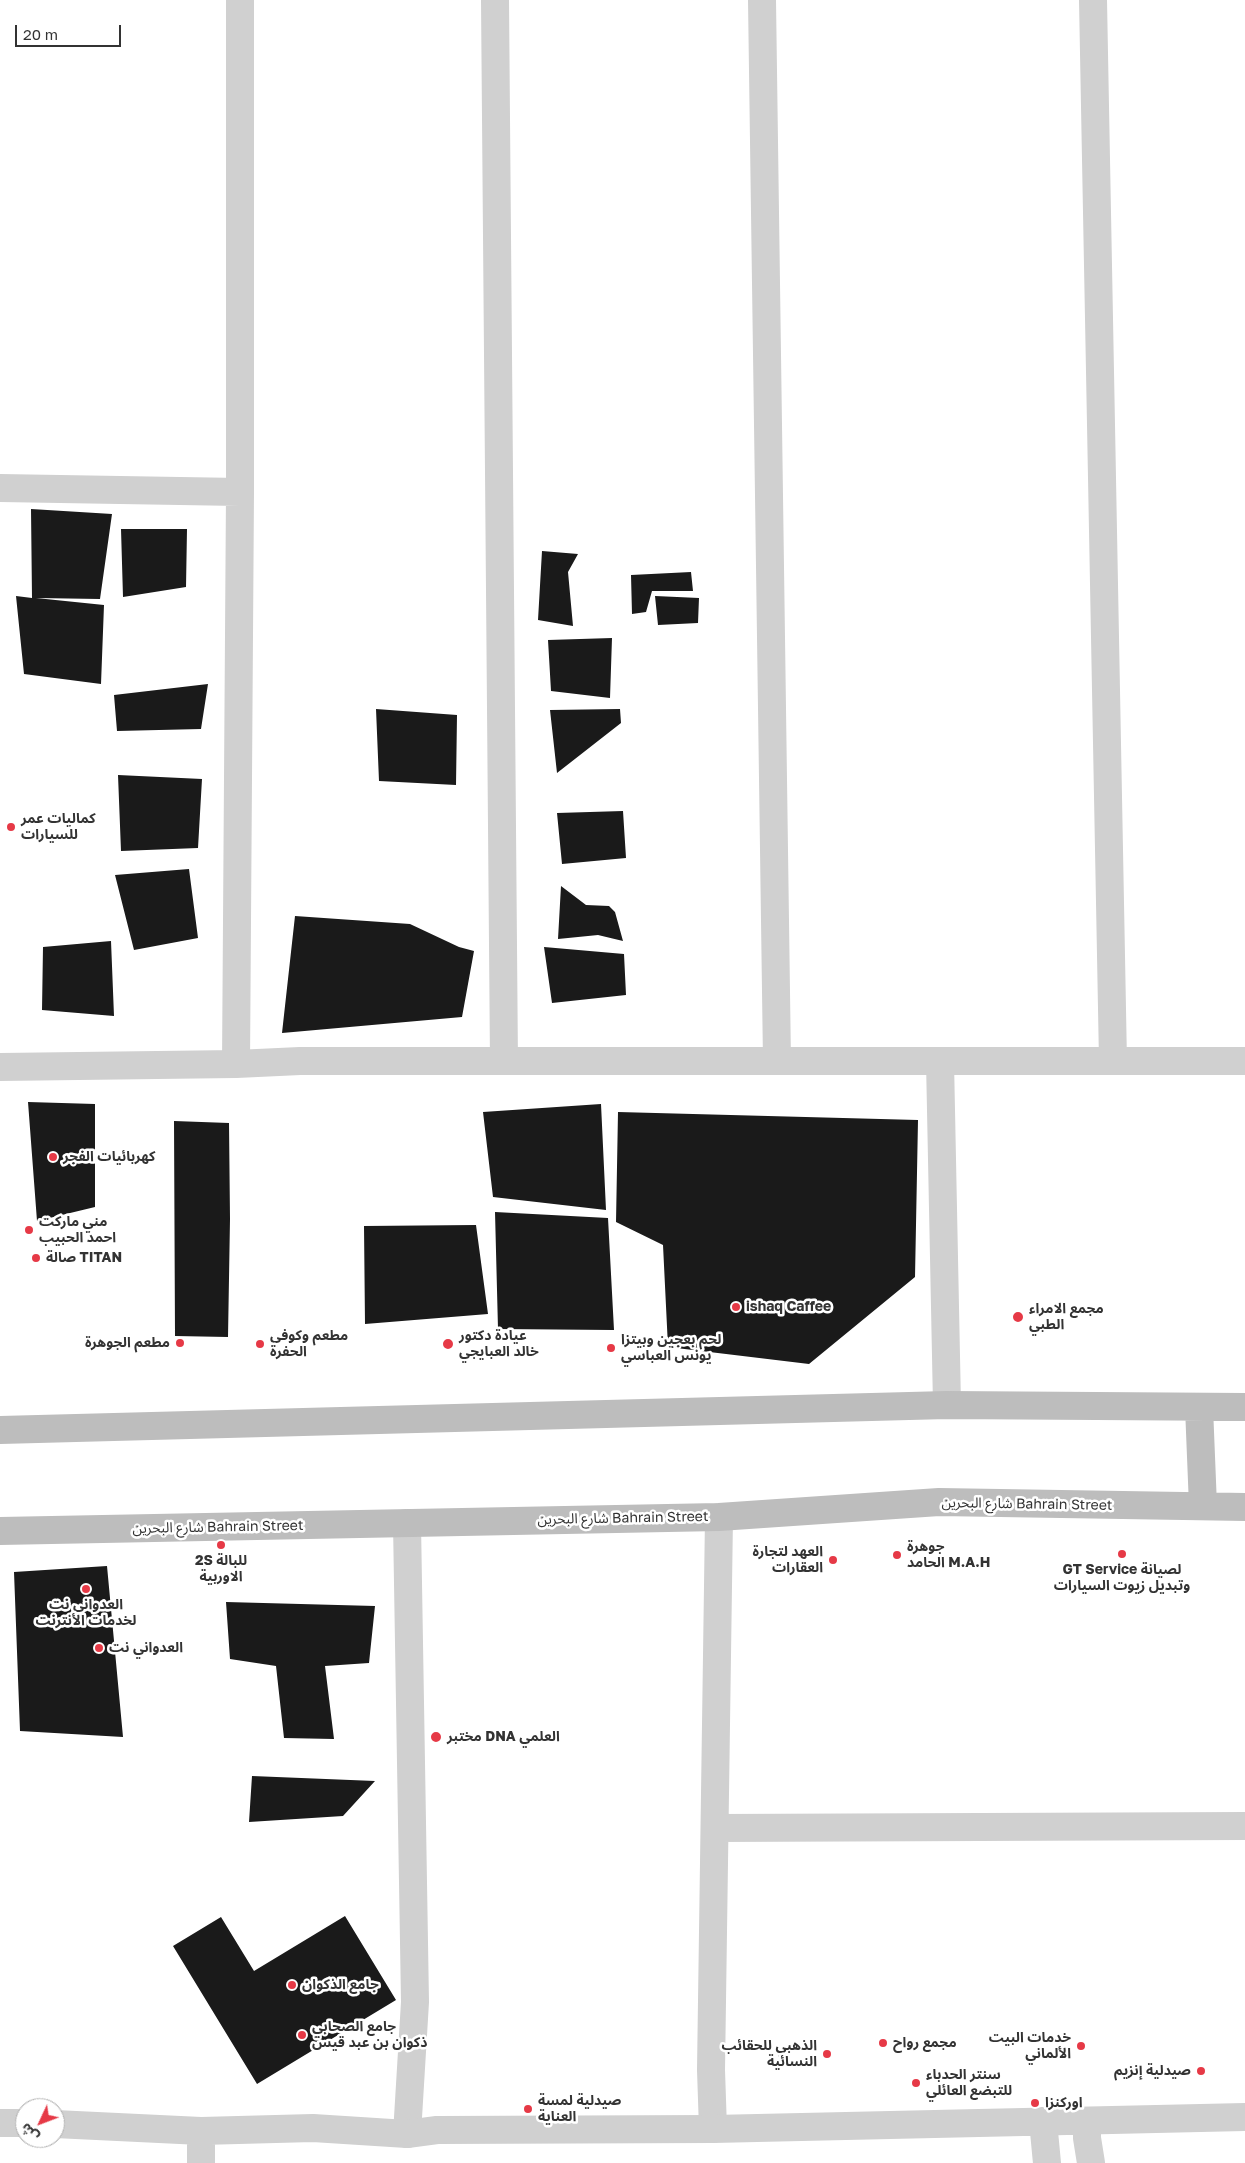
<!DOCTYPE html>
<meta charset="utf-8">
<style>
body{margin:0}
#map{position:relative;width:1245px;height:2163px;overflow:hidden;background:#fff;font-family:"Golos Text","Noto Sans Arabic",sans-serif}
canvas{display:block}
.north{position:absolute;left:15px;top:2098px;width:50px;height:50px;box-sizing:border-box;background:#fff;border:1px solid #adadad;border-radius:50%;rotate:227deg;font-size:14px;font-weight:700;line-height:20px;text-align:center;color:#333}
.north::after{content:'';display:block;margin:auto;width:18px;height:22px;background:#e63946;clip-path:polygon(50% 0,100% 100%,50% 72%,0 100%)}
.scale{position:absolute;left:15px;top:25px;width:106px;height:22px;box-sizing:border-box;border:2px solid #333;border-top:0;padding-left:6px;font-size:15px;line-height:18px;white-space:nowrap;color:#333;-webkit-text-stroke:4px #fff;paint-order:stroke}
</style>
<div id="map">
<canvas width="1245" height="2163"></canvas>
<div class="north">ش</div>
<div class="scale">20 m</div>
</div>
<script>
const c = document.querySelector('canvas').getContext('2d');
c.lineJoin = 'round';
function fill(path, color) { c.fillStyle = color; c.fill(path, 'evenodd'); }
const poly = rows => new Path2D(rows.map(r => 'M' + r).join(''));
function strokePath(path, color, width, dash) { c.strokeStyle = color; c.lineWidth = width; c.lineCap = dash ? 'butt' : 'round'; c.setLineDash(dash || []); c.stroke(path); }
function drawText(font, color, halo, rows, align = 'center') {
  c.font = font + ' "Golos Text","Noto Sans Arabic",sans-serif'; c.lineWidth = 5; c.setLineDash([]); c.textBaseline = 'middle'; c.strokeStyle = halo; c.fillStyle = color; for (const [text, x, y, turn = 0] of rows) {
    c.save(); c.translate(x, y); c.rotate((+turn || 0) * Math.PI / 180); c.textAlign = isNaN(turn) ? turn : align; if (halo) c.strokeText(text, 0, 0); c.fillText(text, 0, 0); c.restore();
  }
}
const building = poly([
 [31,509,112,514,100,599,36,598,104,605,101,684,24,674,16,596,32,598],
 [121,529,187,529,186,587,123,597],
 [542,551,578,554,568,572,573,626,538,620],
 [691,572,693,591,652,591,646,612,632,614,631,575],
 [655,596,699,598,698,623,658,625],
 [612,638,610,698,551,691,548,640],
 [208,684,201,729,117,731,114,695],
 [376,709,457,715,456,785,379,781],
 [620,709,621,723,557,773,550,710],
 [118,775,202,779,198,848,121,851],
 [623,811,626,858,562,864,557,813],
 [189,869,198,938,134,950,115,875],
 [561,886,586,905,609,906,615,912,623,941,598,935,558,939],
 [295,916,410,924,459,947,474,951,462,1017,282,1033],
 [111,941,114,1016,42,1010,43,947],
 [544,947,624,954,626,995,552,1003],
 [28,1102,95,1104,95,1207,37,1221],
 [601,1104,606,1210,493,1197,483,1112],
 [618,1112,918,1120,915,1277,809,1364,668,1347,663,1245,616,1222],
 [174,1121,229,1123,230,1219,228,1337,175,1336],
 [495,1212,608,1218,614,1330,498,1329],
 [476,1225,488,1314,365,1324,364,1226],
 [107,1566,123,1737,20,1731,14,1572],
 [226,1602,375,1606,369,1663,325,1666,334,1739,284,1738,276,1666,230,1659],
 [252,1776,375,1781,343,1816,249,1822],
 [345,1916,396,2000,257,2084,173,1946,221,1917,254,1971]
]);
const minor = poly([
 [495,0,504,1061],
 [762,0,777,1061],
 [1093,0,1113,1061],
 [0,488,240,492],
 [940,1061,947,1405],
 [236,1064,240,492,240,0],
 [0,1067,236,1064,300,1061,1245,1061],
 [407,1523,415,2002,407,2134],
 [716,1828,1245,1826],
 [713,2129,711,2070,719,1517]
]);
const tertiary = poly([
 [1043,2121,1047,2163],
 [1087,2121,1087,2138,1091,2163],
 [0,2123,25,2123],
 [55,2124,201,2131,313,2128,407,2134,437,2130,713,2129,1245,2117],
 [201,2163,201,2131]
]);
const secondary = poly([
 [1199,1407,1203,1506],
 [0,1430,947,1405,1245,1407],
 [0,1531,719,1517,939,1502,1245,1507]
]);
const markers = [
 [11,827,5,"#e63946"],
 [53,1157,5,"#e63946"],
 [29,1230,5,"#e63946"],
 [36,1258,5,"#e63946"],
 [736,1307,5,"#e63946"],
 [1018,1317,6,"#e63946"],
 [180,1343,5,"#e63946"],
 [260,1344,5,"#e63946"],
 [448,1344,6,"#e63946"],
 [611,1348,5,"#e63946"],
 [221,1545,5,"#e63946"],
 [1122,1554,5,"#e63946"],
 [897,1555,5,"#e63946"],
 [833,1560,5,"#e63946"],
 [86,1589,5,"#e63946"],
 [99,1648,5,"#e63946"],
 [436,1737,6,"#e63946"],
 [292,1985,5,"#e63946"],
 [302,2035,5,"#e63946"],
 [883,2043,5,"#e63946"],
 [1081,2046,5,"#e63946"],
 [827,2054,5,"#e63946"],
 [1201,2071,5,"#e63946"],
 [916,2083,5,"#e63946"],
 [1035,2103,5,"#e63946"],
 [528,2109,5,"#e63946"]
];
const poiNames = [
 ["كماليات عمر",21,819],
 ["للسيارات",21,835],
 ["كهربائيات الفجر",63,1157],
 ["مني ماركت",39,1222],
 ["احمد الحبيب",39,1238],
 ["صالة TITAN",46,1258],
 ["ishaq Caffee",746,1307],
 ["مجمع الامراء",1029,1309],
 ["الطبي",1029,1325],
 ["مطعم وكوفي",270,1336],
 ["الحفرة",270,1352],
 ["عيادة دكتور",459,1336],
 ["خالد العبايجي",459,1352],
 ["لحم بعجين وبيتزا",621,1340],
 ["يونس العباسي",621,1356],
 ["مطعم الجوهرة",170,1343,"right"],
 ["جوهرة",907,1547],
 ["الحامد M.A.H",907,1563],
 ["العهد لتجارة",823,1552,"right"],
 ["العقارات",823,1568,"right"],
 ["2S للبالة",221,1561,"center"],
 ["الاوربية",221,1577,"center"],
 ["GT Service لصيانة",1122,1570,"center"],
 ["وتبديل زيوت السيارات",1122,1586,"center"],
 ["العدواني نت",86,1605,"center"],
 ["لخدمات الأنترنت",86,1621,"center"],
 ["العدواني نت",109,1648],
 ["مختبر DNA العلمي",447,1737],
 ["جامع الذكوان",302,1985],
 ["جامع الصحابي",312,2027],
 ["ذكوان بن عبد قيس",312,2043],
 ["خدمات البيت",1071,2038,"right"],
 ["الألماني",1071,2054,"right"],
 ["مجمع رواح",893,2043],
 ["الذهبي للحقائب",817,2046,"right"],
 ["النسائية",817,2062,"right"],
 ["صيدلية إنزيم",1191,2071,"right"],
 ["سنتر الحدباء",926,2075],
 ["للتبضع العائلي",926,2091],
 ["صيدلية لمسة",538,2101],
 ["العناية",538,2117],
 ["اوركنزا",1045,2103]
];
const streetNames = [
 ["شارع البحرين Bahrain Street",1027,1504,1],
 ["شارع البحرين Bahrain Street",623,1518,-1],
 ["شارع البحرين Bahrain Street",218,1527,-1]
];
fill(building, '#1a1a1a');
strokePath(minor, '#d0d0d0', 28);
strokePath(tertiary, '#d0d0d0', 28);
strokePath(secondary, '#bdbdbd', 28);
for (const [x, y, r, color] of markers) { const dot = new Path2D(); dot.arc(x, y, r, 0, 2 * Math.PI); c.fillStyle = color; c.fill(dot); strokePath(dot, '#fff', 2); }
drawText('bold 14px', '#333', '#fff', poiNames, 'left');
drawText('14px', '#333', '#fff', streetNames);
</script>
